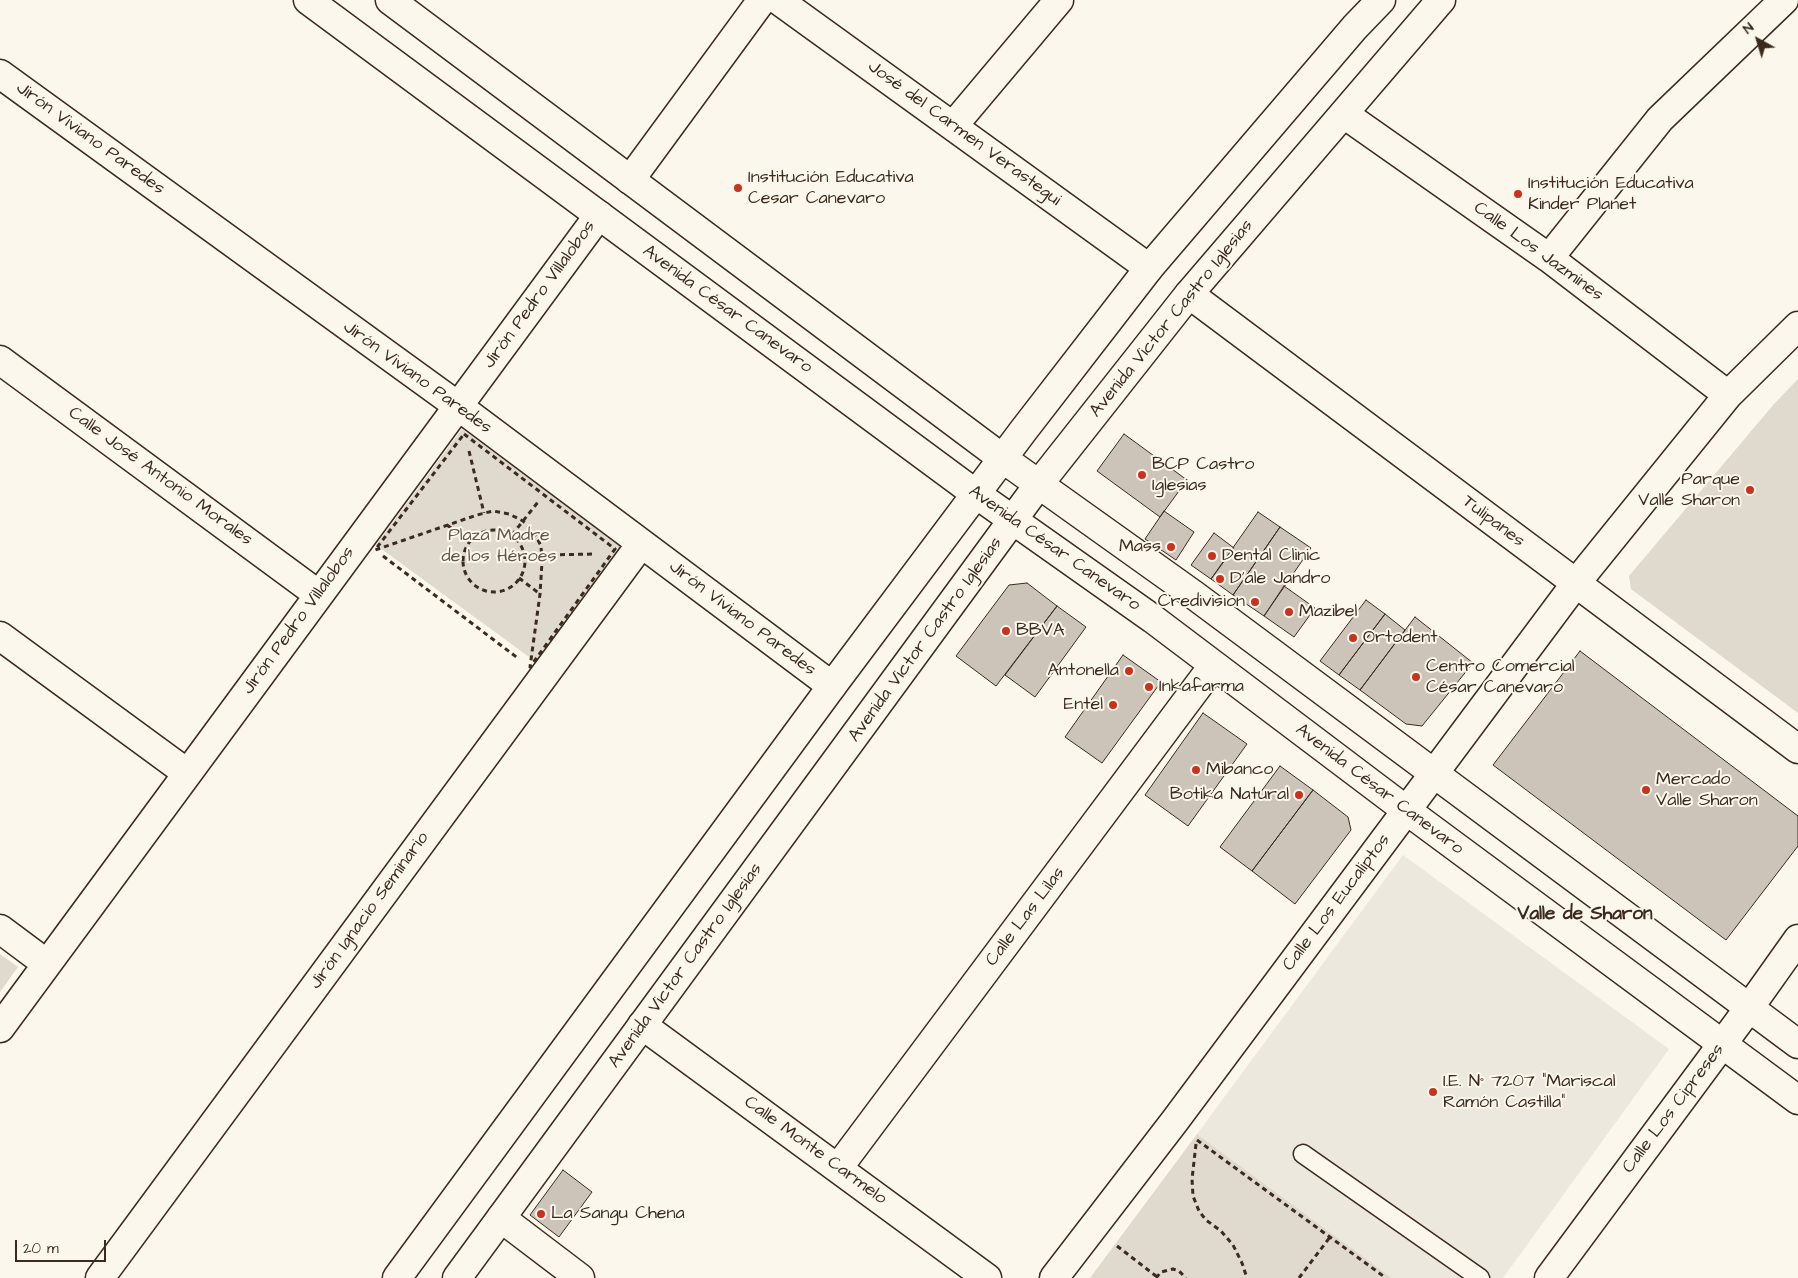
<!DOCTYPE html>
<meta charset="utf-8">
<style>
body{margin:0}
#map{position:relative;width:1798px;height:1278px;overflow:hidden;background:#fbf7ec;font-family:"Architects Daughter",sans-serif}
canvas{display:block}
.north{position:absolute;left:1733px;top:15px;width:50px;height:50px;-webkit-text-stroke:4px #fbf7ec;paint-order:stroke;rotate:321deg;font-size:14px;font-weight:700;line-height:20px;text-align:center;color:#3b2a1e}
.north::after{content:'';display:block;margin:auto;width:18px;height:22px;background:#3b2a1e;clip-path:polygon(50% 0,100% 100%,50% 72%,0 100%)}
.scale{position:absolute;left:15px;top:1240px;width:91px;height:22px;box-sizing:border-box;border:2px solid #3b2a1e;border-top:0;padding-left:6px;font-size:15px;line-height:18px;white-space:nowrap;color:#3b2a1e;-webkit-text-stroke:4px #fbf7ec;paint-order:stroke}
</style>
<div id="map">
<canvas width="1798" height="1278"></canvas>
<div class="north">N</div>
<div class="scale">20 m</div>
</div>
<script>
const c = document.querySelector('canvas').getContext('2d');
c.lineJoin = 'round';
function fill(path, color) { c.fillStyle = color; c.fill(path, 'evenodd'); }
const poly = rows => new Path2D(rows.map(r => 'M' + r).join(''));
function strokePath(path, color, width, dash) { c.strokeStyle = color; c.lineWidth = width; c.lineCap = dash ? 'butt' : 'round'; c.setLineDash(dash || []); c.stroke(path); }
function drawText(font, color, halo, rows, align = 'center') {
  c.font = font + ' "Architects Daughter",sans-serif'; c.lineWidth = 4; c.setLineDash([]); c.textBaseline = 'middle'; c.strokeStyle = halo; c.fillStyle = color; for (const [text, x, y, turn = 0] of rows) {
    c.save(); c.translate(x, y); c.rotate((+turn || 0) * Math.PI / 180); c.textAlign = isNaN(turn) ? turn : align; if (halo) c.strokeText(text, 0, 0); c.fillText(text, 0, 0); c.restore();
  }
}
const built = poly([
 [1403,855,1669,1049,1503,1278,1392,1278,1197,1134]
]);
const green = poly([
 [1798,379,1798,713,1631,589,1629,576,1774,404],
 [462,429,622,547,536,662,376,545],
 [0,954,18,967,0,992],
 [1197,1134,1392,1278,1090,1278]
]);
const building = poly([
 [1124,434,1187,480,1160,517,1097,471,1124,434],
 [1164,511,1194,532,1176,560,1145,539,1164,511],
 [1258,512,1280,527,1233,595,1211,579,1258,512],
 [1280,527,1311,548,1264,616,1233,595,1280,527],
 [1214,533,1234,548,1211,579,1191,565,1214,533],
 [1027,583,1057,606,996,686,956,656,1009,585,1027,583],
 [1284,586,1315,608,1294,637,1264,616,1284,586],
 [1366,600,1385,614,1339,675,1320,661,1366,600],
 [1057,606,1086,627,1035,697,1005,675,1057,606],
 [1385,614,1405,630,1360,690,1339,675,1385,614],
 [1415,617,1473,663,1422,726,1406,724,1360,690,1415,617],
 [1580,651,1798,816,1798,846,1726,940,1493,765,1580,651],
 [1123,655,1161,682,1102,763,1065,737,1123,655],
 [1203,713,1247,744,1188,826,1145,795,1203,713],
 [1280,766,1313,790,1252,871,1220,847,1280,766],
 [1313,790,1348,817,1351,830,1295,904,1252,871,1313,790],
 [563,1170,592,1192,559,1237,530,1215,563,1170]
]);
const path = poly([
 [464,434,615,549,530,667,540,594,542,562,541,546,534,532,523,521,509,514,493,511,477,515,375,550,464,434],
 [469,451,484,513],
 [447,525,469,541],
 '463 561a31 31 0 1 1 62 0a31 31 0 1 1-62 0Z',
 [512,535,538,502],
 [542,555,596,554],
 [383,556,519,659],
 [519,578,540,594],
 [1197,1140,1386,1278],
 [1196,1144,1192,1179,1193,1196,1199,1211,1206,1220,1221,1231,1233,1245,1242,1263,1247,1278],
 [1117,1246,1156,1276],
 [1156,1278,1161,1272,1173,1269,1179,1271,1186,1278],
 [1299,1278,1330,1237]
]);
const lane = poly([
 [1303,1154,1480,1278]
]);
const street = poly([
 [778,0,1149,268],
 [0,74,458,406,832,686],
 [1344,114,1549,258,1728,395],
 [953,126,1059,0],
 [630,180,762,0],
 [1549,258,1660,119,1784,0],
 [1189,294,1798,749],
 [0,360,319,595],
 [0,636,187,773],
 [0,929,47,964],
 [642,1025,987,1278],
 [0,1028,599,215],
 [838,1168,1213,666],
 [501,1218,580,1278],
 [100,1278,641,544],
 [1054,1278,1174,1122,1576,583,1728,395,1798,326],
 [1549,1278,1749,1008,1798,939]
]);
const secondary = poly([
 [308,0,976,494,1153,619,1406,810,1798,1100],
 [390,0,1002,458,1194,595,1798,1044],
 [397,1278,832,686,1023,431,1149,268,1355,27,1381,0],
 [457,1278,1039,484,1189,294,1441,0]
]);
const markers = [
 [738,188,5,"#c8321e"],
 [1518,194,5,"#c8321e"],
 [1142,475,5,"#c8321e"],
 [1750,490,5,"#c8321e"],
 [1171,547,5,"#c8321e"],
 [1212,556,5,"#c8321e"],
 [1220,579,5,"#c8321e"],
 [1255,602,5,"#c8321e"],
 [1289,612,5,"#c8321e"],
 [1006,631,5,"#c8321e"],
 [1353,638,5,"#c8321e"],
 [1129,671,5,"#c8321e"],
 [1416,677,5,"#c8321e"],
 [1149,687,5,"#c8321e"],
 [1113,705,5,"#c8321e"],
 [1196,770,5,"#c8321e"],
 [1646,790,5,"#c8321e"],
 [1299,795,5,"#c8321e"],
 [1433,1092,5,"#c8321e"],
 [541,1214,5,"#c8321e"]
];
const streetNames = [
 ["José del Carmen Verastegui",964,134,36],
 ["Jirón Viviano Paredes",90,139,36],
 ["Calle Los Jazmines",1538,252,36],
 ["Jirón Pedro Villalobos",540,295,-54],
 ["Avenida César Canevaro",727,310,36],
 ["Avenida Victor Castro Iglesias",1172,319,-51],
 ["Jirón Viviano Paredes",417,378,36],
 ["Calle José Antonio Morales",160,477,36],
 ["Tulipanes",1493,522,37],
 ["Avenida César Canevaro",1054,549,35],
 ["Jirón Viviano Paredes",742,619,37],
 ["Jirón Pedro Villalobos",299,621,-54],
 ["Avenida Victor Castro Iglesias",926,640,-54],
 ["Avenida César Canevaro",1379,790,37],
 ["Calle Los Eucaliptos",1337,903,-53],
 ["Jirón Ignacio Seminario",370,911,-54],
 ["Calle Las Lilas",1026,917,-53],
 ["Avenida Victor Castro Iglesias",686,966,-54],
 ["Calle Los Cipreses",1674,1109,-53],
 ["Calle Monte Carmelo",815,1151,36]
];
const poiNames = [
 ["Institución Educativa",748,178],
 ["Cesar Canevaro",748,199],
 ["Institución Educativa",1528,184],
 ["Kinder Planet",1528,205],
 ["BCP Castro",1152,465],
 ["Iglesias",1152,486],
 ["Parque",1740,480,"right"],
 ["Valle Sharon",1740,501,"right"],
 ["Mass",1161,547,"right"],
 ["Dental Clinic",1222,556],
 ["D'ale Jandro",1230,579],
 ["Credivision",1245,602,"right"],
 ["Mazibel",1299,612],
 ["BBVA",1016,631],
 ["Ortodent",1363,638],
 ["Centro Comercial",1426,667],
 ["César Canevaro",1426,688],
 ["Antonella",1119,671,"right"],
 ["Inkafarma",1159,687],
 ["Entel",1103,705,"right"],
 ["Mibanco",1206,770],
 ["Mercado",1656,780],
 ["Valle Sharon",1656,801],
 ["Botika Natural",1289,795,"right"],
 ["I.E. N° 7207 \"Mariscal",1443,1082],
 ["Ramón Castilla\"",1443,1103],
 ["La Sangu Chena",551,1214]
];
const parkNames = [
 ["Plaza Madre",499,536],
 ["de los Héroes",499,557]
];
const neighbourhoodNames = [
 ["Valle de Sharon",1585,915]
];
fill(built, '#ede8dd');
fill(green, '#dfd9ce');
fill(building, '#ccc4b9');
strokePath(building, '#3b2a1e', 1);
strokePath(lane, '#3b2a1e', 21);
strokePath(street, '#3b2a1e', 31);
strokePath(secondary, '#3b2a1e', 31);
strokePath(path, '#3b2a1e', 3, [5, 4]);
strokePath(lane, '#fbf7ec', 18);
strokePath(street, '#fbf7ec', 28);
strokePath(secondary, '#fbf7ec', 28);
for (const [x, y, r, color] of markers) { const dot = new Path2D(); dot.arc(x, y, r, 0, 2 * Math.PI); c.fillStyle = color; c.fill(dot); strokePath(dot, '#fbf7ec', 2); }
drawText('18px', '#3b2a1e', '#fbf7ec', streetNames);
drawText('18px', '#3b2a1e', '#fbf7ec', poiNames, 'left');
drawText('18px', '#64564a', '#fbf7ec', parkNames);
drawText('bold 19px', '#3b2a1e', '#fbf7ec', neighbourhoodNames);
</script>
